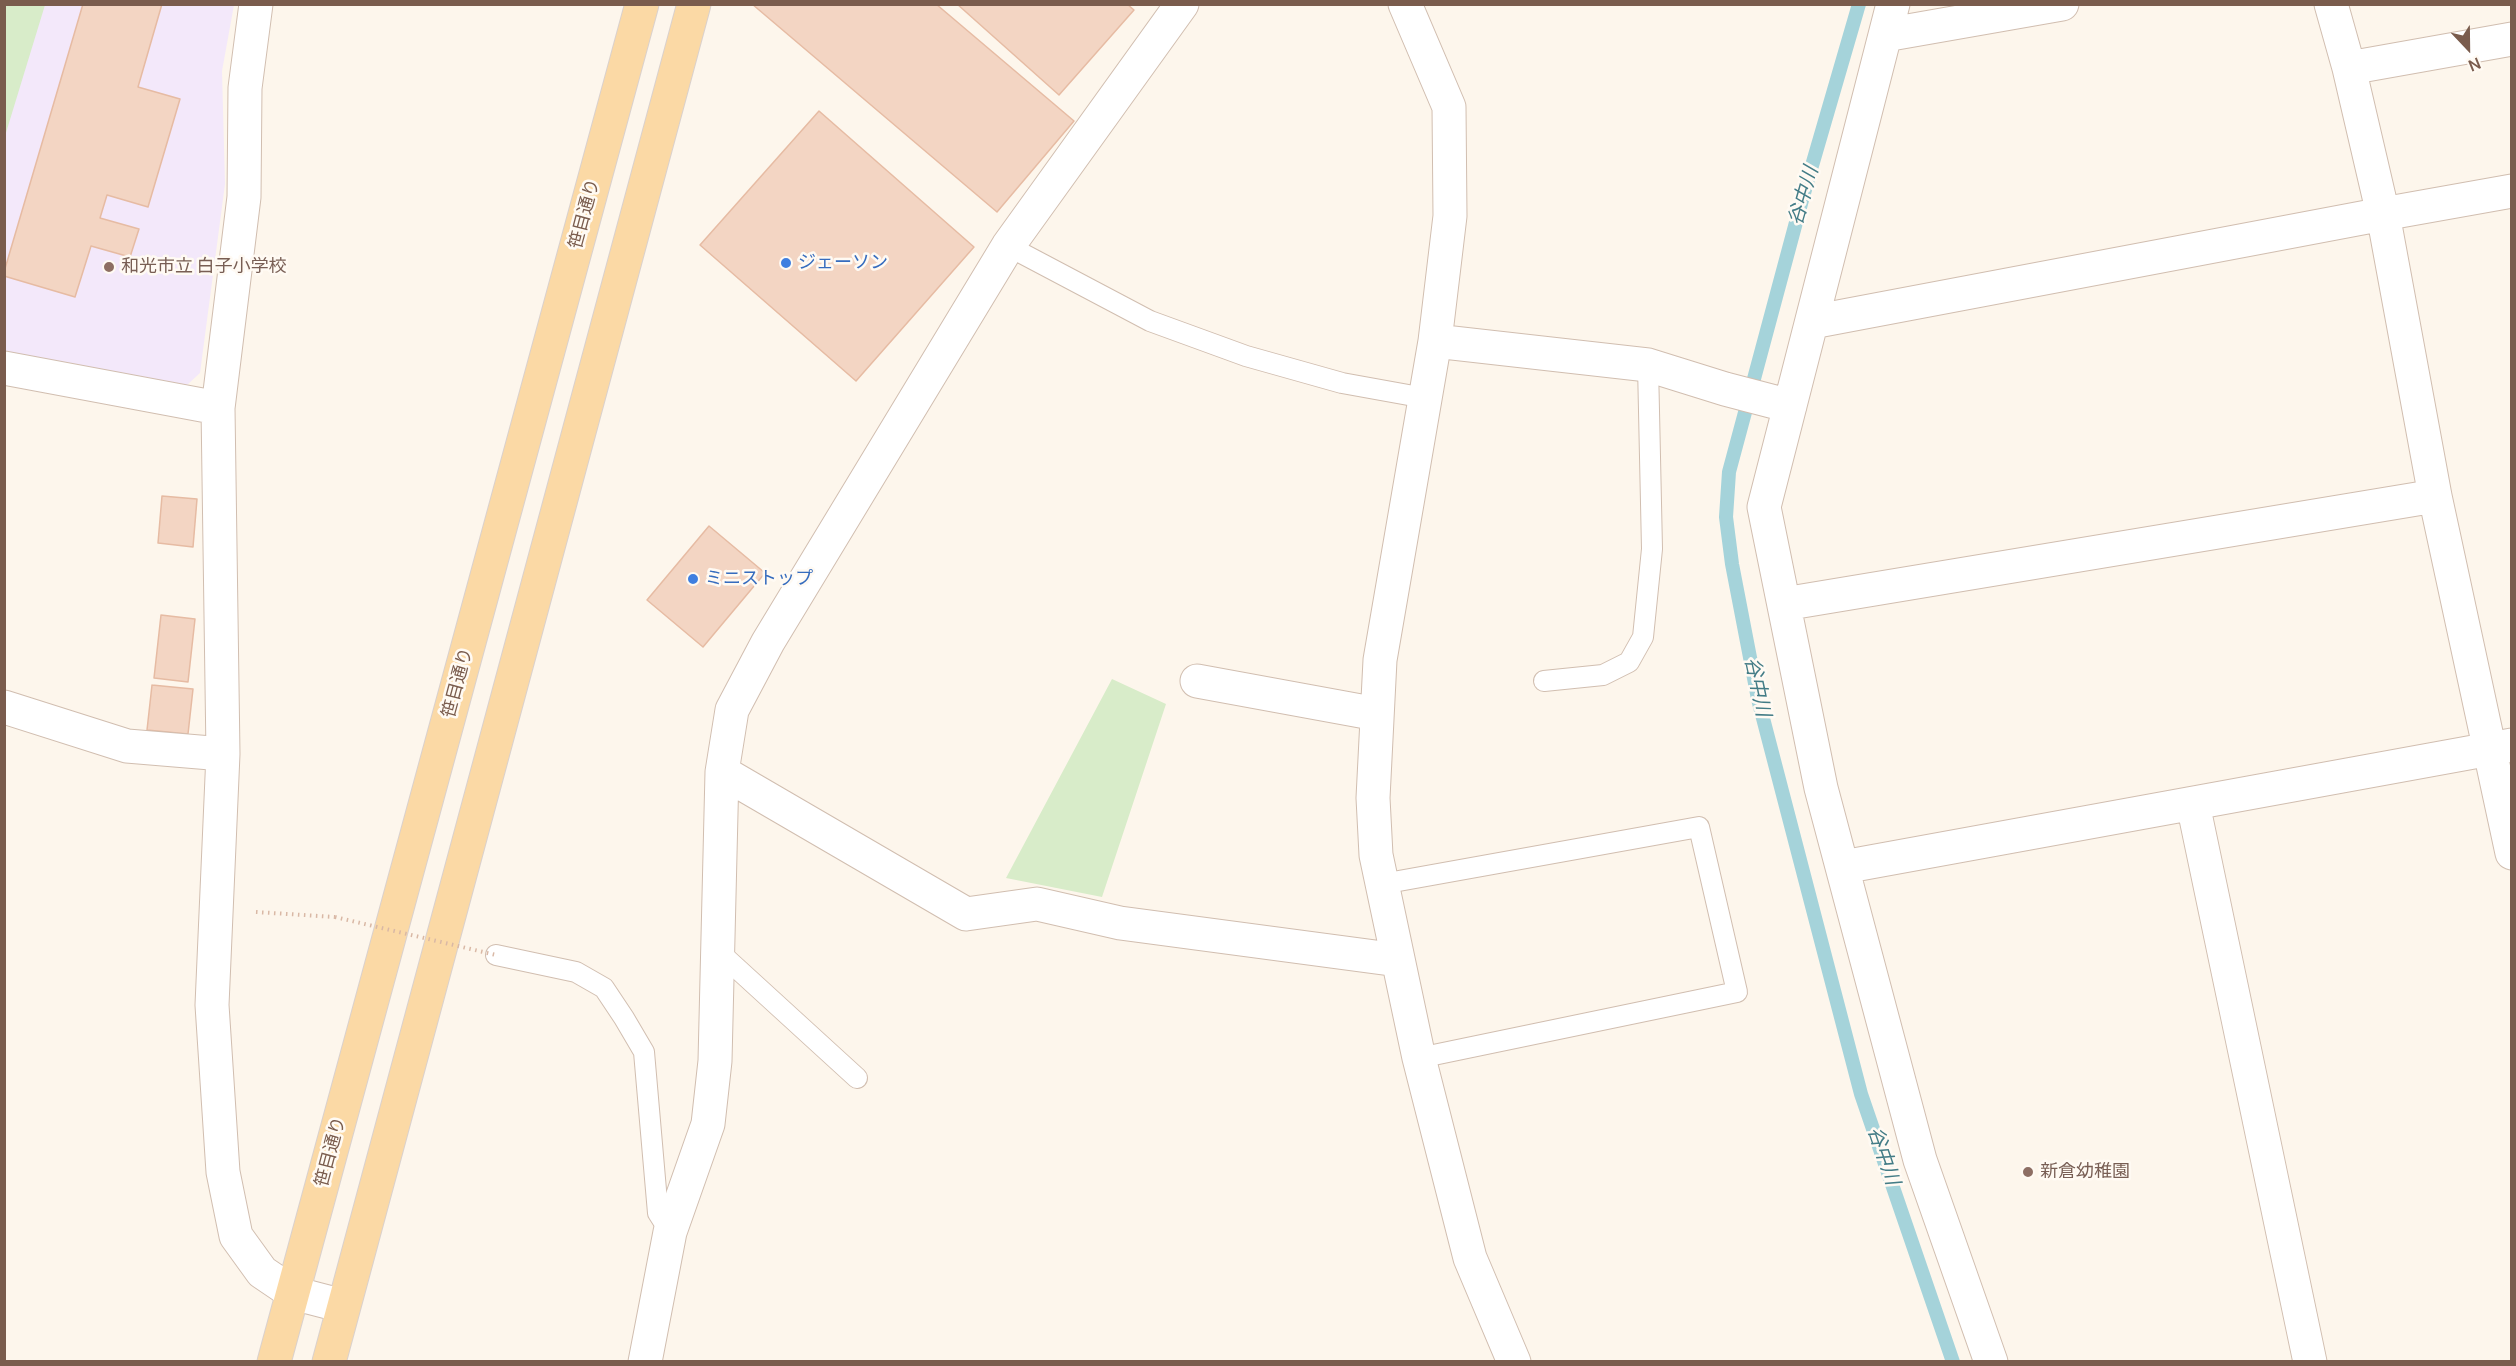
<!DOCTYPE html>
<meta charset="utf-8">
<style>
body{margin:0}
#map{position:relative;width:2516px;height:1366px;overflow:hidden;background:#fdf6ec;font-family:Manrope,sans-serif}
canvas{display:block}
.frame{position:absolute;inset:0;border:6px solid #7a5c4d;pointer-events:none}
.north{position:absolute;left:2438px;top:18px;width:60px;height:60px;-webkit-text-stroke:4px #fffaf3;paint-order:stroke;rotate:158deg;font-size:16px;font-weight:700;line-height:24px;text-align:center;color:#7a5c4d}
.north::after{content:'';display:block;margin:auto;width:21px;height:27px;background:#7a5c4d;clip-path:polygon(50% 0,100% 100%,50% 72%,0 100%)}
</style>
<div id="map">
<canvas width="2516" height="1366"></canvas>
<div class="frame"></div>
<div class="north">N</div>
</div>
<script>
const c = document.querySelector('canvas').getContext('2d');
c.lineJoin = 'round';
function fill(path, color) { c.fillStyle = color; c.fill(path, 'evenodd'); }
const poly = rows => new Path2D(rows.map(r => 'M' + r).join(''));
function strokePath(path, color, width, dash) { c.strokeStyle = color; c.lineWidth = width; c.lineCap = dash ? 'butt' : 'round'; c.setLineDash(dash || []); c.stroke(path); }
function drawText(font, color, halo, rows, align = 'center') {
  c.font = font + ' Manrope,"Noto Sans JP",sans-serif'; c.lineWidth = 5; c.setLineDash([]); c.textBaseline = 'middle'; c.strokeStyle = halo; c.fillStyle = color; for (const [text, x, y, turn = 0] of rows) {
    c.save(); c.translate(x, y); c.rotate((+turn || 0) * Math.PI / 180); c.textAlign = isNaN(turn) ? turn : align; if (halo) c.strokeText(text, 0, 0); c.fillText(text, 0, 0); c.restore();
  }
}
const education = poly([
 [4,5,234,5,222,71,225,184,200,373,187,385,5,351]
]);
const green = poly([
 [5,4,45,5,5,136,4,5],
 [1112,679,1166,704,1102,897,1006,878]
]);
const stream = poly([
 [1859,4,1802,200,1729,472,1726,517,1732,564,1758,699,1861,1094,1953,1362]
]);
const building = poly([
 [83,4,162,4,138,87,180,99,148,207,107,195,100,218,139,229,130,257,91,246,75,297,4,276,4,272,83,4],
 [752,4,936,4,1074,121,997,212,752,4],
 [957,4,1127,4,1134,10,1059,95,957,4],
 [819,111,974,247,856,381,700,245,819,111],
 [162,496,197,499,193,547,158,543,162,496],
 [709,526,765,573,703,647,647,600,709,526],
 [161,615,195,619,188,682,154,678,161,615],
 [152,685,193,689,188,734,147,730,152,685]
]);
const path = poly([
 [256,912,335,917]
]);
const service = poly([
 [1008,246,1150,321,1246,356,1342,383,1425,398],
 [1544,681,1603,675,1629,662,1643,637,1652,549,1648,365],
 [1382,884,1699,827,1737,992,1419,1058],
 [718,951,857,1078],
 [496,955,576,972,604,988,624,1018,644,1052,658,1213,670,1232]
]);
const minor = poly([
 [256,4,245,88,244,197,218,408,223,754,212,1005,223,1172,236,1236,262,1272,293,1293,343,1306],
 [1405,4,1449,107,1450,216,1435,341,1380,660,1373,798,1376,855,1419,1058,1470,1258,1514,1362],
 [1893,4,1764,507,1821,788,1920,1160,1991,1362],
 [2331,4,2349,68,2383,214,2435,496,2512,853],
 [1885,35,2062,4],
 [2349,68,2512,39],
 [1812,322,2383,214],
 [1435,341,1648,365,1725,389,1790,406],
 [4,368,218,408],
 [1784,604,2435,496],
 [1197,681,1377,714],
 [4,707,127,746,223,754],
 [722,772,966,914,1037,904,1120,923,1398,960],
 [2193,804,2310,1362],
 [1843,867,2512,745],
 [645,1362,670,1232,708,1124,715,1061,722,772,732,710,768,642,1008,246,1182,4]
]);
const tertiary = poly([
 [2383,214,2512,191]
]);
const primary = poly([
 [274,1362,642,4],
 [329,1362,694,4]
]);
const pathBridge = poly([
 [335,917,496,955]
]);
const markers = [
 [786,263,6,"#3f7fe0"],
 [109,267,6,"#8d6e63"],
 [693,579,6,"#3f7fe0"],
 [2028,1172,6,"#8d6e63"]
];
const streetNames = [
 ["笹目通り",585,214,-75],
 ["笹目通り",458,683,-75],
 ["笹目通り",331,1152,-75]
];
const shopNames = [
 ["ジェーソン",798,263],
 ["ミニストップ",705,579]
];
const educationNames = [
 ["和光市立 白子小学校",121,267],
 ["新倉幼稚園",2040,1172]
];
const waterNames = [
 ["谷中川",1804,196,-74],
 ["谷中川",1757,687,78],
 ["谷中川",1883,1156,71]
];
fill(education, '#f3e8fa');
fill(green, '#d8ecc9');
strokePath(stream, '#a5d3da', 14);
fill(building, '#f3d5c3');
strokePath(building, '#e6bba3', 1.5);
strokePath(service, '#d1beb0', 22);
strokePath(minor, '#d1beb0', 35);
strokePath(tertiary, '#d1beb0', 35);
strokePath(primary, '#dad1cd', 35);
strokePath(path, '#d9b8a5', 4, [1.5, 4.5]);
strokePath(service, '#fff', 20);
strokePath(minor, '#fff', 33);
strokePath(tertiary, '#fff', 33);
strokePath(primary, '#fbd9a5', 33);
strokePath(pathBridge, '#d9b8a5', 4, [1.5, 4.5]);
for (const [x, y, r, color] of markers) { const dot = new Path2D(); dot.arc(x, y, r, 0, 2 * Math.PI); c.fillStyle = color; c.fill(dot); strokePath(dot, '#fffaf3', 2); }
drawText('18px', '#7a5c4d', '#fffaf3', streetNames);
drawText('18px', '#366cbe', '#fffaf3', shopNames, 'left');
drawText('18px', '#785e54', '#fffaf3', educationNames, 'left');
drawText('italic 20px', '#437c86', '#fffaf3', waterNames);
</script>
